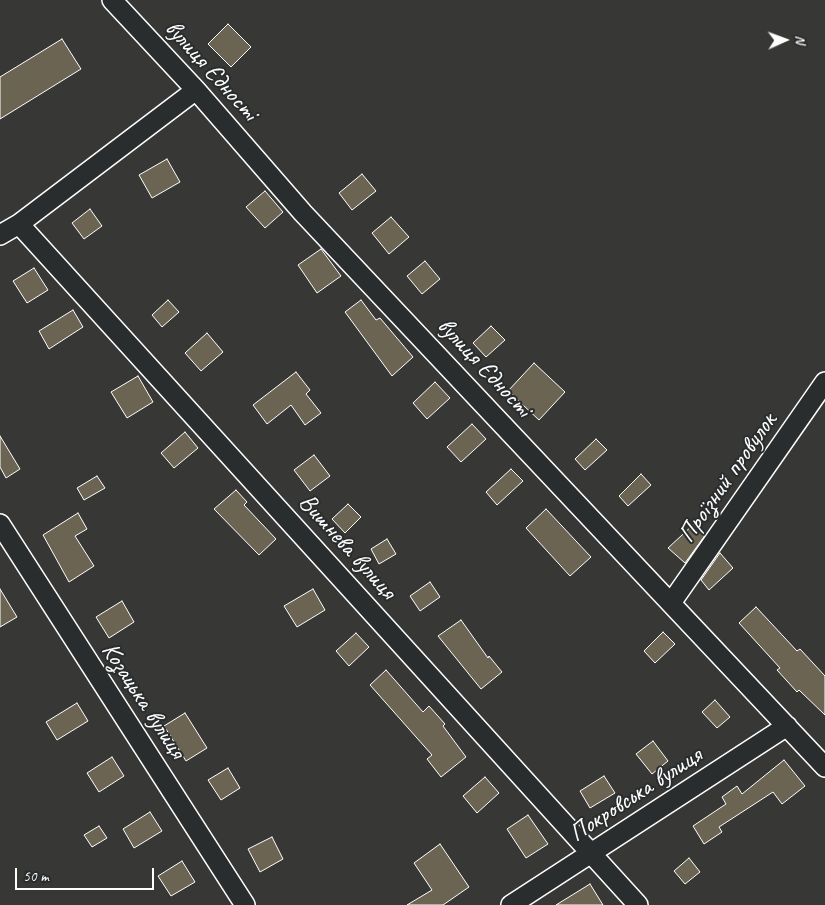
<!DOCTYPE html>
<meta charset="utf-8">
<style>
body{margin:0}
#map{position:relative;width:825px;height:905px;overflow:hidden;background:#373835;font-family:Caveat,sans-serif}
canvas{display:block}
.north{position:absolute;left:760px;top:15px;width:50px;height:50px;-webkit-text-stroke:4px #2a2d2e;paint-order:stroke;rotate:88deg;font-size:14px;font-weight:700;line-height:20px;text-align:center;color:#fff}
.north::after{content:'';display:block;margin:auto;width:18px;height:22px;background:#fff;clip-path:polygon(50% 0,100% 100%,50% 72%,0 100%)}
.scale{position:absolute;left:15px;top:868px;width:139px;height:22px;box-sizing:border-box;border:2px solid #fff;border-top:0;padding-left:6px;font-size:15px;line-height:18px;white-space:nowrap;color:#fff;-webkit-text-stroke:4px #2a2d2e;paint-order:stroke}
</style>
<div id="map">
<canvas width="825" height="905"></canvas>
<div class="north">N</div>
<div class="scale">50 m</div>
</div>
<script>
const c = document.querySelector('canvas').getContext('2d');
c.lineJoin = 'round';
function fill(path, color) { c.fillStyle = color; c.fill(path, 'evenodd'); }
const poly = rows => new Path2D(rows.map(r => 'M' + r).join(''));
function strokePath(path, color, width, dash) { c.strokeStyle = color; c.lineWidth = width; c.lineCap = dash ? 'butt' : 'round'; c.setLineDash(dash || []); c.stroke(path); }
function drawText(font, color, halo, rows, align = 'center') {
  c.font = font + ' Caveat,sans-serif'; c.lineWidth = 4; c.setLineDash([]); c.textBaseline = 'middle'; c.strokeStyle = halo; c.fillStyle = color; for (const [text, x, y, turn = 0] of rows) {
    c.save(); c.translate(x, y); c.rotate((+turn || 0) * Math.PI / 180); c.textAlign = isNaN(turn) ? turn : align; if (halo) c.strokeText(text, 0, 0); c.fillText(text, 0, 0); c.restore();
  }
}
const building = poly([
 [228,24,251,47,231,67,208,44,228,24],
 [62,39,81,69,0,119,0,77,62,39],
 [167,159,180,182,152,198,139,175,167,159],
 [362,174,376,191,352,210,339,193,362,174],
 [265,191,283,212,265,228,246,207,265,191],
 [90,209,102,226,84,239,72,223,90,209],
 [391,217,409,237,389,254,372,233,391,217],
 [321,249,341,276,317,293,298,265,321,249],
 [425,261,440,279,422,294,407,276,425,261],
 [34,268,48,290,27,303,13,281,34,268],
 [168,300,179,312,162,327,152,315,168,300],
 [361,300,376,320,380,318,413,357,392,376,345,312,361,300],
 [73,310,83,327,49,349,39,331,73,310],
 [491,326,505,340,486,357,473,343,491,326],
 [207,333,223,352,201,371,185,353,207,333],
 [534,363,565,392,539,420,508,391,534,363],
 [296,372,310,390,306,394,321,413,305,425,291,405,267,424,253,405,296,372],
 [138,376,153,402,127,418,111,392,138,376],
 [435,382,450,398,427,419,413,403,435,382],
 [472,424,486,439,461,462,447,447,472,424],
 [185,432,198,448,174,468,161,453,185,432],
 [0,436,20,469,6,478,0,467,0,436],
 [596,439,607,450,585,470,575,459,596,439],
 [314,455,330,476,310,491,294,470,314,455],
 [511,469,523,481,497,505,486,492,511,469],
 [641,474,651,485,628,506,619,496,641,474],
 [97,476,105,488,84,500,77,488,97,476],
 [236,490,247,502,244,505,276,539,259,555,214,509,236,490],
 [348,504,361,517,345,533,332,519,348,504],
 [546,509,591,557,570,576,526,528,546,509],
 [78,513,87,529,75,536,94,566,69,582,43,535,78,513],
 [695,523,706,534,685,563,668,548,695,523],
 [387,539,396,554,379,564,371,549,387,539],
 [720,553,733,568,709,590,701,580,720,553],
 [430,582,440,597,420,611,410,596,430,582],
 [0,589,17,617,0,627,0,589],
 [313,589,325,610,297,627,284,606,313,589],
 [122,601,134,622,109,638,96,617,122,601],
 [756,607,797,651,800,649,825,676,825,715,799,690,797,692,777,670,780,668,739,623,756,607],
 [461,620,488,658,489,656,502,672,481,689,438,636,461,620],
 [663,632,675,644,655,663,644,651,663,632],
 [356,633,369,647,349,666,336,651,356,633],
 [386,670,423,712,429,706,445,724,443,726,466,757,441,777,427,759,432,755,370,685,386,670],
 [715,700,730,717,717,728,702,712,715,700],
 [77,703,88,721,57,740,46,722,77,703],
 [185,713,207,748,186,761,164,726,185,713],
 [653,741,668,761,652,774,636,754,653,741],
 [112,757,124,776,99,792,87,773,112,757],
 [784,760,805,786,782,804,773,792,719,827,722,832,704,844,693,826,726,804,722,797,737,786,742,794,784,760],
 [228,768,240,788,221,800,208,780,228,768],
 [604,776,615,793,590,808,580,791,604,776],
 [485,777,499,793,477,813,463,796,485,777],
 [150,812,162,831,134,848,123,829,150,812],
 [528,815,548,844,526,858,507,829,528,815],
 [99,826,107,838,92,847,84,835,99,826],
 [272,837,283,859,260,872,248,849,272,837],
 [440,844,469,887,443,905,407,905,432,890,414,863,440,844],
 [689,858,700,872,685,884,674,871,689,858],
 [182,861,195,882,171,896,158,876,182,861],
 [590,884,603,905,556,905,590,884]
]);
const street = poly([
 [112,0,196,90,303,213,825,767],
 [19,224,638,905],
 [0,235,19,224,196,90],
 [0,524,245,905],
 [671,603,825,382],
 [511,905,787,726]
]);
const streetNames = [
 ["вулиця Єдності",211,71,48],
 ["вулиця Єдності",484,368,47],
 ["Проїзний провулок",728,478,-55],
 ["Вишнева вулиця",347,547,48],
 ["Козацька вулиця",143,701,57],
 ["Покровська вулиця",636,795,-33]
];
fill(building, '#6b6453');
strokePath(building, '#fff', 1);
strokePath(street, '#fff', 22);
strokePath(street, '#2a2d2e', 19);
drawText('25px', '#fff', '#2a2d2e', streetNames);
</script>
